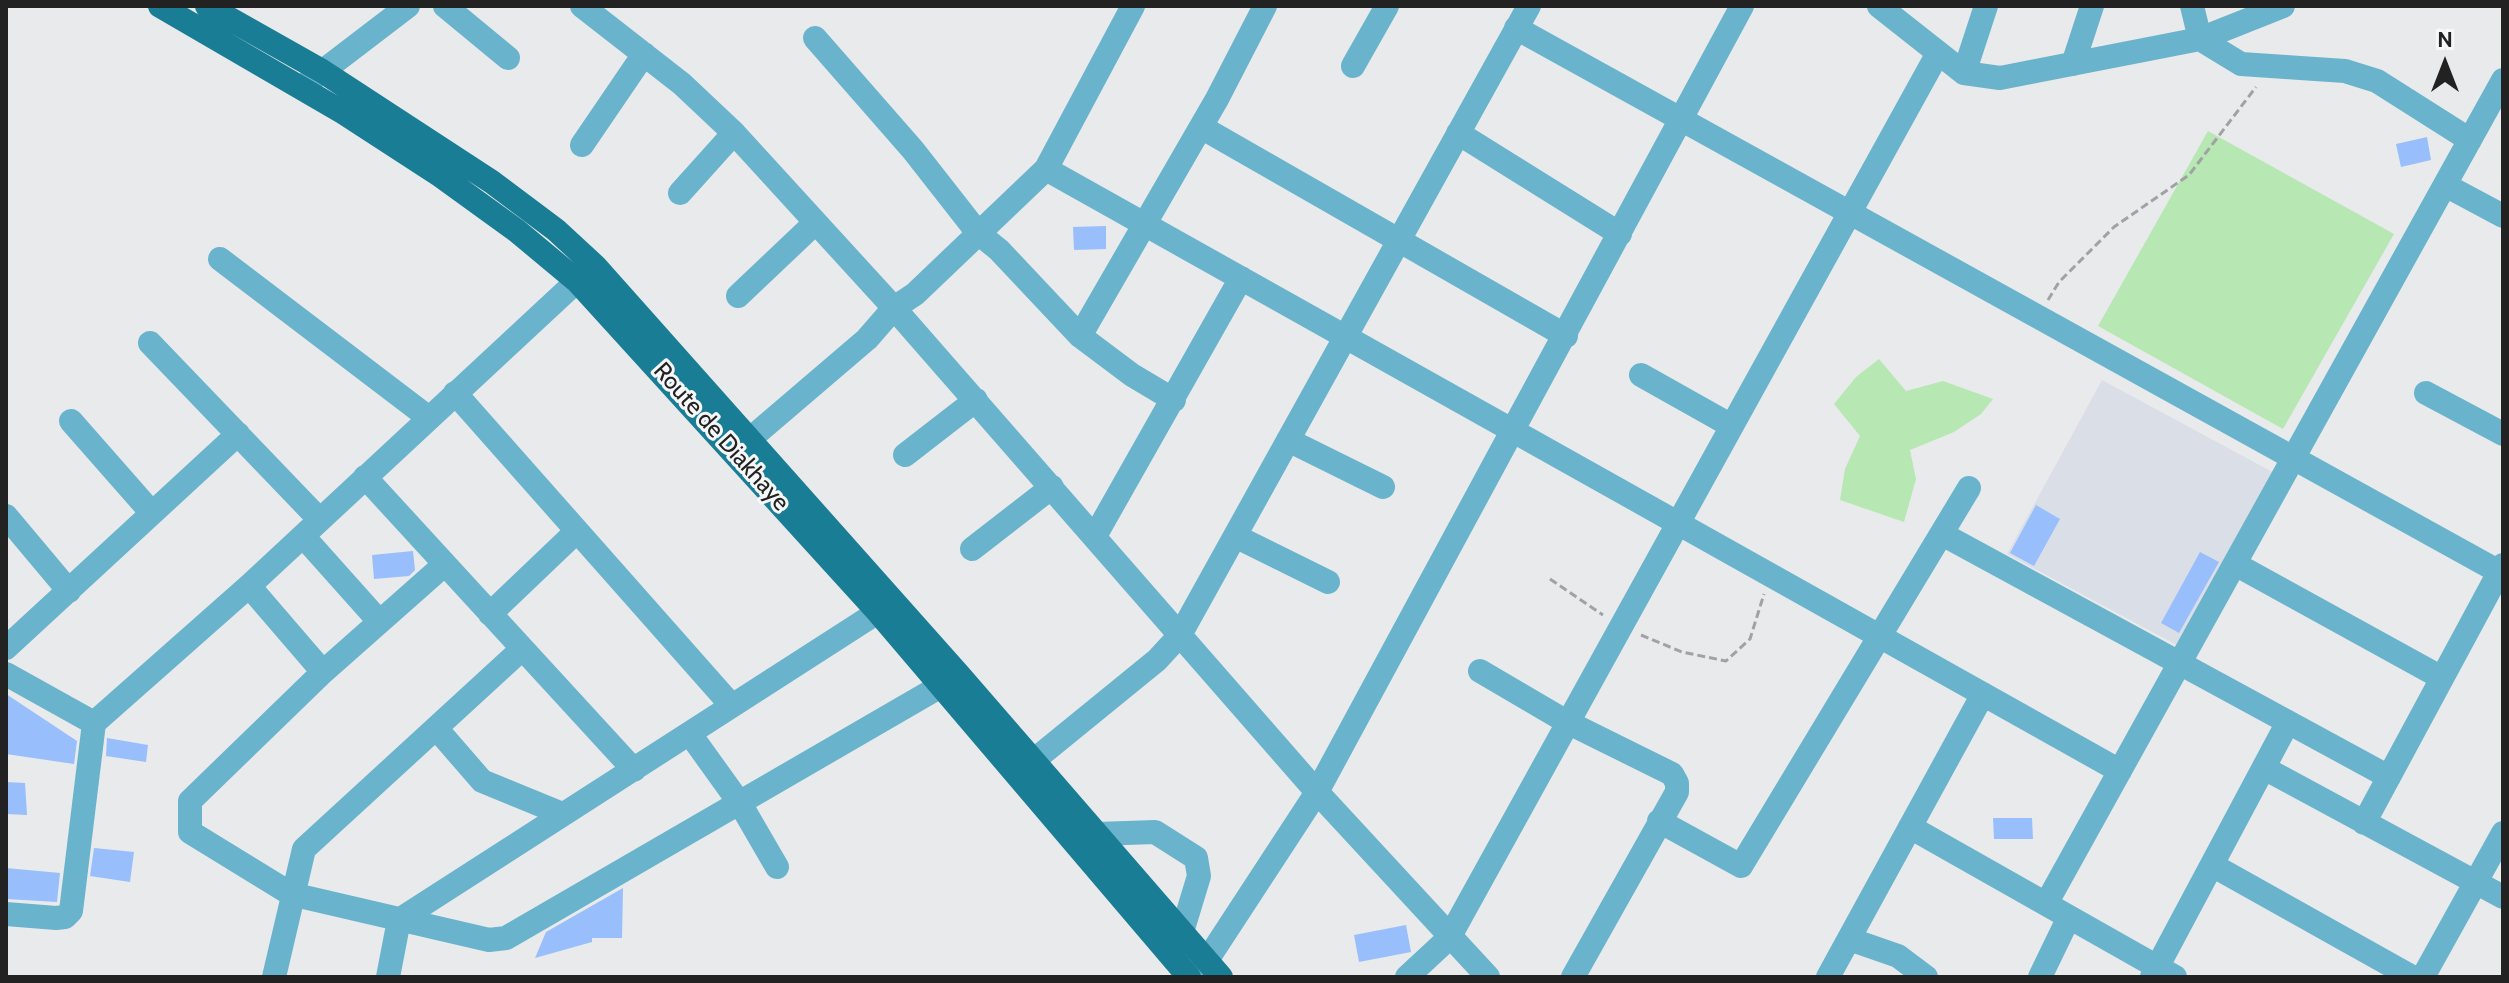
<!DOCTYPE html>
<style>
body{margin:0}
#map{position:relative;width:2509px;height:983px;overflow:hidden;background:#e9eaeb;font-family:Cabin,sans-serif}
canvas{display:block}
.frame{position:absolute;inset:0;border:8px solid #222;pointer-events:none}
.north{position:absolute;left:2405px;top:24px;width:80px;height:80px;-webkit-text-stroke:6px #f6f7f8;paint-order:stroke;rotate:0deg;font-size:22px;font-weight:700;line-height:32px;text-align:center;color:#222}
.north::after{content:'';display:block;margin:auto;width:28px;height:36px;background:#222;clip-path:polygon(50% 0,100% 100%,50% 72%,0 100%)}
</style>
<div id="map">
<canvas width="2509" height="983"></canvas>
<div class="frame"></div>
<div class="north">N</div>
</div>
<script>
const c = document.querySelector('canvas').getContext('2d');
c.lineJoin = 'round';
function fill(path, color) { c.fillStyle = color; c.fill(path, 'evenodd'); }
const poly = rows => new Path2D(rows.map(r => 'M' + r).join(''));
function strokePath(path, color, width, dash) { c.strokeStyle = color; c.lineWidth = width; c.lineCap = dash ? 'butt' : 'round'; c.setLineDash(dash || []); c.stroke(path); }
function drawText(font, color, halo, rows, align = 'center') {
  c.font = font + ' Cabin,sans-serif'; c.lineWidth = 6; c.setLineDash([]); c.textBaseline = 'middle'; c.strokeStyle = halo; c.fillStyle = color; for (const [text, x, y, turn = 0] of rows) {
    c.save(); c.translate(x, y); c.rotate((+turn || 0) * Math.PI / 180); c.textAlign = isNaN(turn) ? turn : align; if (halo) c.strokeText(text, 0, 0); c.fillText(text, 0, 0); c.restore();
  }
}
const built = poly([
 [2102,380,2278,475,2184,649,2007,554]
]);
const green = poly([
 [2208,131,2394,234,2283,429,2098,326],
 [1879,359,1906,391,1943,381,1993,399,1981,414,1954,432,1910,450,1916,479,1904,522,1840,500,1845,469,1860,436,1834,404,1856,377]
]);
const building = poly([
 [2427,137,2431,160,2401,167,2396,144],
 [1106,226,1106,249,1074,250,1073,227],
 [2036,505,2060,519,2034,566,2010,553],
 [413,551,415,570,409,576,374,579,372,555],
 [2200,552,2219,562,2179,633,2161,623],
 [6,694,77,741,74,764,6,754],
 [107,738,148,745,146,762,106,756],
 [6,782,25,783,27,815,6,814],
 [1993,818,2032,818,2033,839,1994,839],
 [94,848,134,852,130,882,90,876],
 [6,868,60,873,57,902,6,899],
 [623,888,622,938,592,938,592,942,535,958,546,932],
 [1406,925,1411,952,1359,962,1354,935]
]);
const path = poly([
 [2048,300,2059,282,2114,227,2189,175,2256,87],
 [1550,579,1603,615],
 [1641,635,1682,652,1726,661,1750,639,1764,594]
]);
const minor = poly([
 [445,6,508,58],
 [582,6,682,84,734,133,894,308,1317,792,1488,977],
 [1879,6,1964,73,2000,78,2200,39,2283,6],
 [2192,6,2200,39,2241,64,2345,71,2377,81,2470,140],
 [1516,28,2503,574],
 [815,38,913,150,978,233,999,250,1080,336,1132,375,1174,400],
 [2073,64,2092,6],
 [1353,66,1387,6],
 [1964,73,1986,6],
 [302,87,408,6],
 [1201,127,1566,336],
 [1458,133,1620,234],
 [582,145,644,54],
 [1046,169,2120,771],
 [2445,185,2503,216],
 [680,193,734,133],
 [220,259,429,418],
 [738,296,815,223],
 [1080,336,1217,99,1265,6],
 [150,343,319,519],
 [1641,375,1730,425],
 [455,393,732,706],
 [2426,393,2503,434],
 [71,421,151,512],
 [750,439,867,339,894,308,915,294,1046,169,1133,6],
 [1288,440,1383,487],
 [905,455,976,400],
 [365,477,634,770],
 [6,516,69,591],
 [1942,534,2389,777],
 [303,536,378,620],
 [1095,536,1241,278],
 [1235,536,1328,582],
 [972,549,1052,487],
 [2235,564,2442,678],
 [444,565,323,672,190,801,190,832,291,894,489,940,506,938,939,687],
 [249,586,323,672],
 [490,614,577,531],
 [6,648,238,434],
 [1480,671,1567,722,1672,774,1677,783,1677,792,1573,977],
 [6,674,94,723],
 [436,728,482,781,560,813],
 [690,734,741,805,777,867],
 [1033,761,1157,660,1180,635,1529,6],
 [2264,768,2503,897],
 [1659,821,1741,866,1969,488],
 [2364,823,2503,565],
 [1910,827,2175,977],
 [1097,834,1155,832,1196,858,1199,876,1182,932],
 [2212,865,2412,977],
 [2046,904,2503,80],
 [6,914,56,918,65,917,71,911,94,723,249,586,577,281],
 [1849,939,1898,956,1926,977],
 [274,977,304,849,522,649],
 [388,977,399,920,878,612],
 [1196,977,1317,792,1742,6],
 [1407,977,1449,938,1938,53],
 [1828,977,1983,694],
 [2040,977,2069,917],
 [2152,977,2288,722],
 [2423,977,2503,833]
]);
const major = poly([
 [160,6,344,113,441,176,517,231,577,281,878,612,1189,977],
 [207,6,322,71,492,182,556,230,595,266,959,675,1221,977]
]);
const streetNames = [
 ["Route de Diakhaye",721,437,48]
];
fill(built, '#dadfe7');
fill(green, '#b7e7b3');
fill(building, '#99befc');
strokePath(path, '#a1a2a3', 3, [8, 4]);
strokePath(minor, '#69b4cc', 24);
strokePath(major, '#1a7d96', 24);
drawText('24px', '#222', '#f6f7f8', streetNames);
</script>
